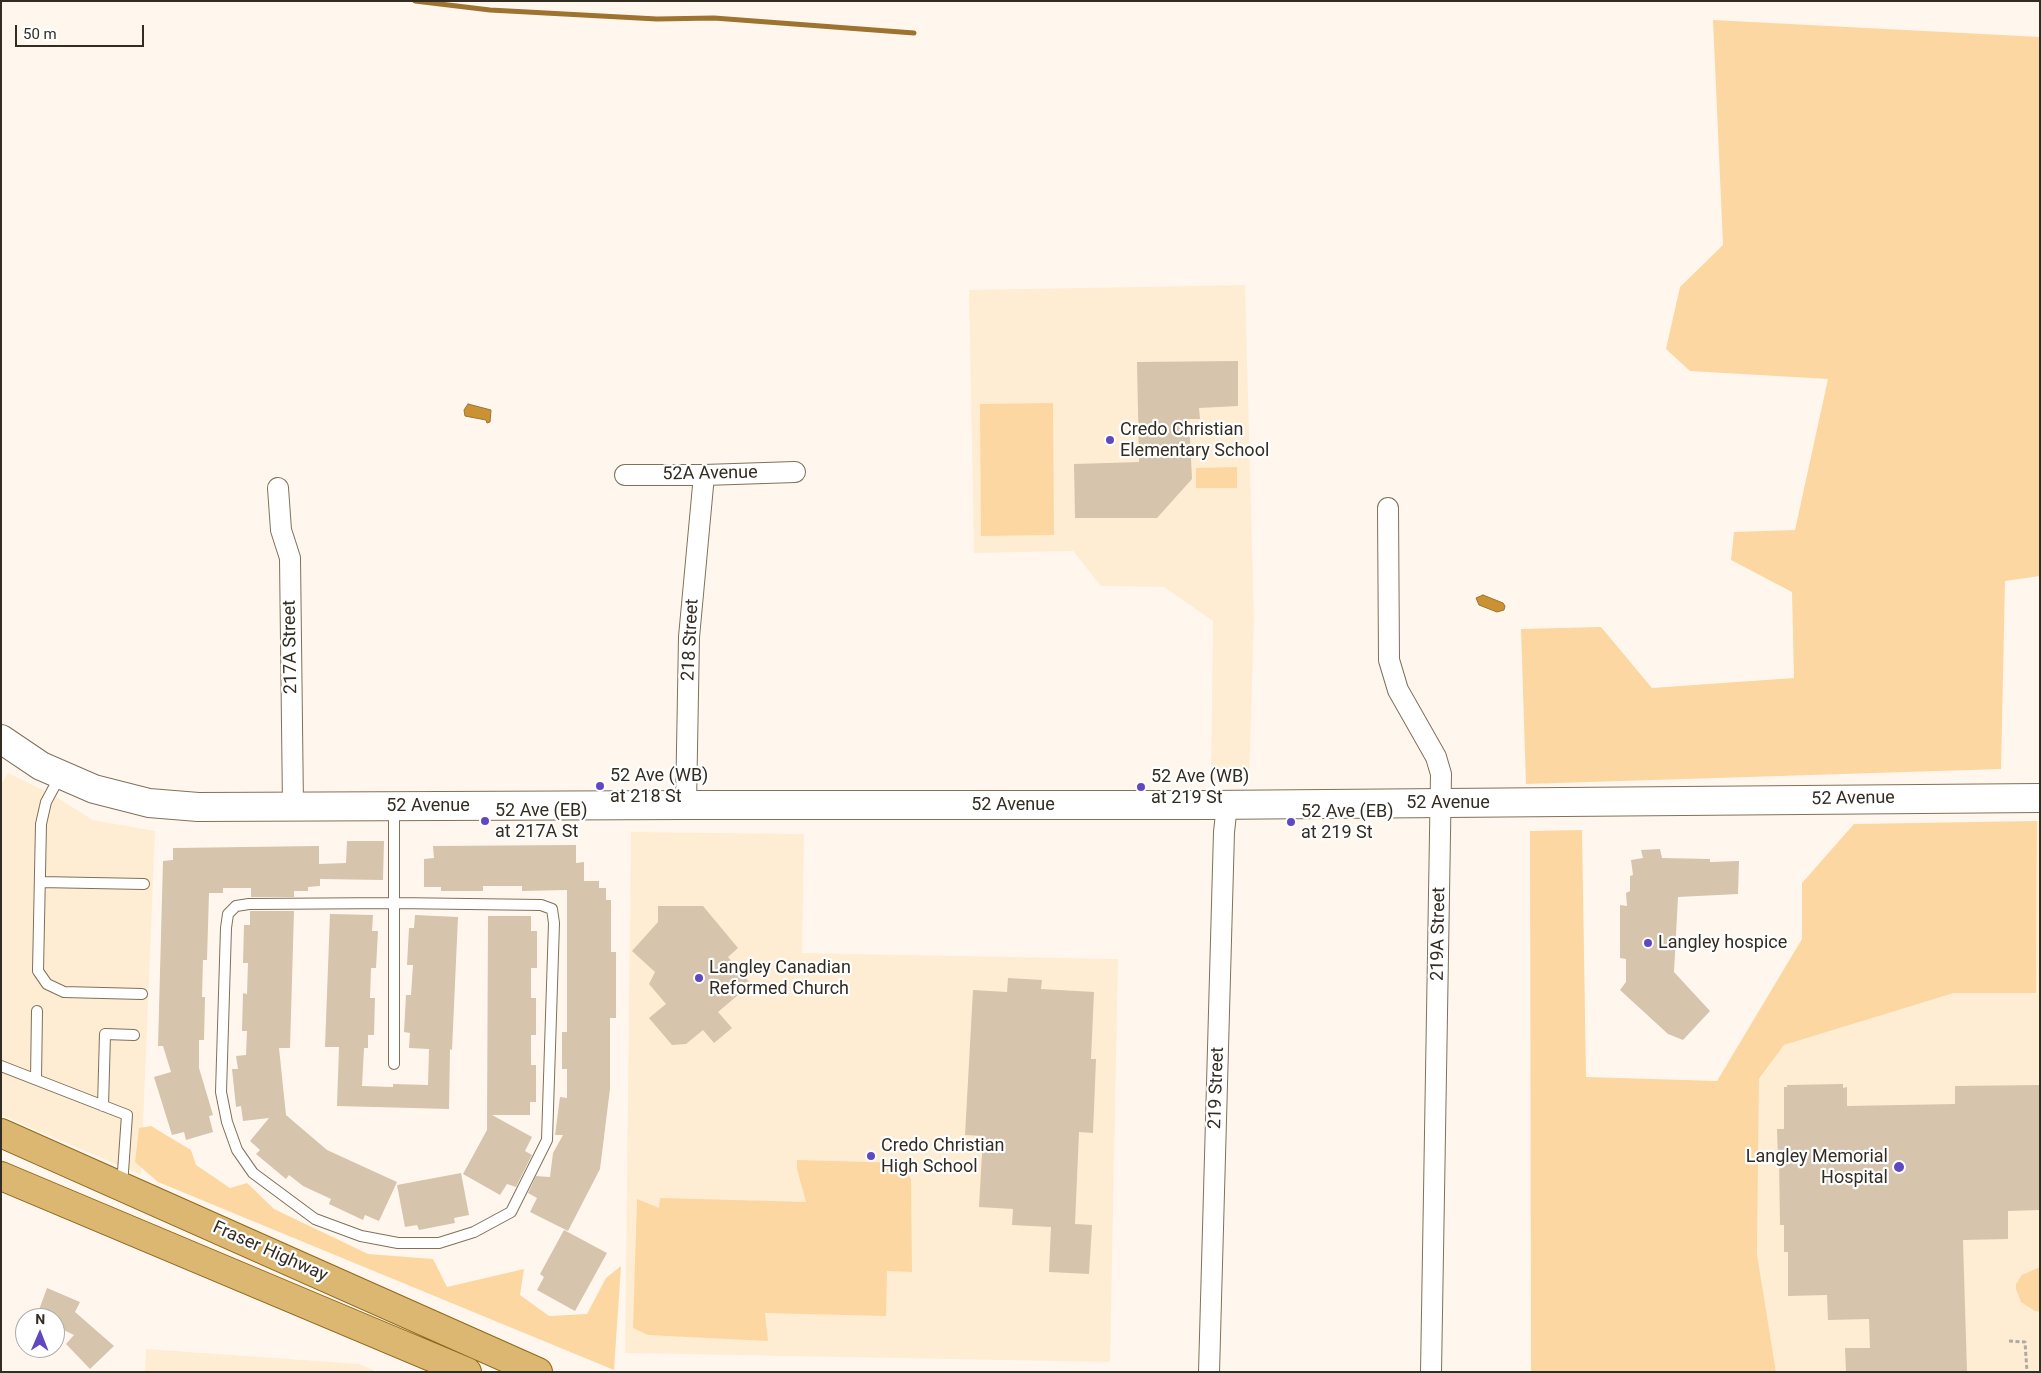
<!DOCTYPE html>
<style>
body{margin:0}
#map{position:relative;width:2041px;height:1373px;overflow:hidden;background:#fff7ed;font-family:Roboto,sans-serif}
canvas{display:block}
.frame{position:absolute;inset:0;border:2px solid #332c22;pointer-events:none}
.north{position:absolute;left:15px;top:1308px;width:50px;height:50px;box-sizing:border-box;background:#fff;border:1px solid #adaba7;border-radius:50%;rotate:1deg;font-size:14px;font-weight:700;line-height:20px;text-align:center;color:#332c22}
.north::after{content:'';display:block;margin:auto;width:18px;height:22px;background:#5f48c1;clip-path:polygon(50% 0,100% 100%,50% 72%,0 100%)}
.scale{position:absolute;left:15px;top:25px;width:129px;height:22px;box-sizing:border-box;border:2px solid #332c22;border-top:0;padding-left:6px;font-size:15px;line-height:18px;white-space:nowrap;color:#332c22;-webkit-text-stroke:4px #fff;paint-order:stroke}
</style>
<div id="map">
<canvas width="2041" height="1373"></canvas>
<div class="frame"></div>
<div class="north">N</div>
<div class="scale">50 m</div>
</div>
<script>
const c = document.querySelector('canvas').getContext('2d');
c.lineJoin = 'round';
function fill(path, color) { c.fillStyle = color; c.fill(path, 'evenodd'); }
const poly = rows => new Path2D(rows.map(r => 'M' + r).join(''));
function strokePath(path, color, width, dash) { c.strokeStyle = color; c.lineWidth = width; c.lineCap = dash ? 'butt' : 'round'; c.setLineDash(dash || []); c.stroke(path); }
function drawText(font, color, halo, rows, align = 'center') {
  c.font = font + ' Roboto,sans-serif'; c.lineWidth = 4.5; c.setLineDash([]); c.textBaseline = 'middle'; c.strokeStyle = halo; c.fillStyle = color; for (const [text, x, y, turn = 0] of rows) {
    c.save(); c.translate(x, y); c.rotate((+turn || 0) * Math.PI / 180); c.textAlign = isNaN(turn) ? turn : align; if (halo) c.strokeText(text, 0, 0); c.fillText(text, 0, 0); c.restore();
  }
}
const built = poly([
 [1245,285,1254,620,1249,780,1211,780,1213,621,1164,587,1101,586,1073,551,974,553,969,290],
 [8,773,53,795,93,820,155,831,141,1175,1,1115,1,784],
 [2037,821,2040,821,2040,1372,1776,1372,1757,1254,1759,1080,1784,1045,1954,993,2036,993],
 [631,832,804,834,802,953,1118,959,1110,1362,625,1353],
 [146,1349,360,1364,377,1372,145,1372]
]);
const green = poly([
 [1713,20,2040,37,2040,576,2005,581,2001,769,1526,784,1521,629,1601,627,1652,688,1794,678,1792,592,1731,560,1734,532,1795,530,1828,379,1690,371,1666,349,1680,287,1723,245],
 [1053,403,1054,535,981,536,980,404],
 [1237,467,1237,488,1196,488,1196,468],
 [2037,821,2036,993,1954,993,1784,1045,1759,1079,1757,1254,1776,1372,1531,1372,1530,831,1582,830,1586,1077,1717,1081,1802,939,1802,883,1854,824],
 [151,1126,191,1150,196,1165,230,1188,247,1183,274,1209,368,1254,433,1259,447,1287,524,1269,520,1295,549,1316,587,1314,606,1278,621,1266,614,1370,158,1182,135,1162,139,1128],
 [797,1160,902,1163,911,1179,912,1272,887,1271,886,1316,765,1313,768,1341,648,1335,633,1328,637,1199,659,1208,660,1198,806,1202,797,1169],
 [2040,1267,2040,1312,2035,1311,2021,1302,2016,1289,2016,1284,2022,1275]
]);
const water = poly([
 [468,404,491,410,490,422,487,423,486,420,465,416,464,410,468,404],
 [1483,595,1503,603,1505,606,1504,610,1497,612,1479,605,1476,598,1483,595]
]);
const stream = poly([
 [415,1,490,10,657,19,714,18,914,33]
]);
const building = poly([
 [1238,361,1238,406,1199,408,1200,419,1189,419,1192,479,1157,518,1075,518,1074,464,1139,462,1137,362],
 [347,841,384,841,383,880,320,879,320,886,308,887,308,891,294,891,294,897,251,897,251,888,223,888,223,893,209,893,207,960,203,960,202,997,205,997,204,1040,199,1040,199,1068,213,1115,209,1116,213,1132,186,1140,184,1132,172,1135,154,1077,171,1072,163,1046,158,1046,163,861,173,860,173,848,319,846,319,864,346,863],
 [576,845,576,863,584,862,584,881,599,881,599,888,606,888,606,900,611,900,611,952,616,952,616,1018,610,1018,610,1089,600,1169,568,1231,530,1212,537,1198,528,1193,536,1176,550,1177,553,1153,563,1135,555,1135,560,1097,567,1098,567,1069,562,1069,562,1032,567,1032,567,890,522,891,522,886,483,886,483,891,441,891,441,887,424,887,424,859,434,858,433,846],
 [1660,849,1662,858,1710,859,1710,862,1739,861,1738,894,1678,897,1674,972,1710,1011,1683,1040,1668,1034,1620,990,1626,982,1626,959,1620,958,1620,905,1627,906,1626,893,1630,891,1630,876,1633,875,1631,860,1643,858,1641,850],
 [658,906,703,906,738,948,728,957,751,984,718,1012,732,1028,714,1043,703,1030,686,1044,672,1045,649,1018,666,1004,649,984,655,972,632,951,658,922],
 [250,911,294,911,290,1048,279,1048,286,1115,327,1150,397,1182,379,1221,365,1215,363,1220,329,1204,331,1199,303,1186,289,1175,286,1179,256,1154,260,1150,250,1141,269,1118,243,1121,241,1106,236,1107,232,1069,238,1069,236,1056,246,1055,247,1031,242,1031,243,993,247,994,248,963,243,963,244,925,250,925],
 [330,914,373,915,372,931,378,931,376,968,371,968,370,998,375,998,374,1035,368,1035,368,1048,364,1048,362,1086,393,1087,393,1084,428,1085,429,1049,409,1048,410,1033,404,1032,406,995,411,995,413,965,407,965,409,928,414,928,415,915,458,917,452,1050,450,1049,449,1109,337,1106,339,1047,325,1047],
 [488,916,531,916,531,931,537,931,537,968,531,968,531,998,536,998,536,1035,531,1035,531,1065,536,1065,536,1102,530,1102,530,1115,492,1115,532,1137,525,1151,532,1155,516,1187,507,1184,500,1195,463,1174,487,1130],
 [1008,978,1042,980,1041,989,1094,992,1091,1059,1096,1059,1093,1133,1079,1132,1075,1224,1092,1225,1089,1274,1049,1272,1051,1227,1012,1225,1013,1209,979,1207,983,1136,965,1135,973,990,1007,992],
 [1843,1084,1843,1088,1847,1087,1847,1106,1955,1104,1955,1086,2040,1085,2040,1210,2008,1211,2008,1239,1963,1240,1967,1372,1846,1372,1845,1348,1870,1348,1869,1319,1828,1320,1827,1295,1788,1296,1788,1252,1784,1252,1784,1225,1780,1225,1779,1159,1778,1159,1777,1129,1784,1129,1784,1087,1787,1087,1787,1085],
 [461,1173,469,1215,454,1218,455,1223,419,1230,417,1225,405,1227,397,1185],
 [564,1230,607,1253,575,1311,537,1290,544,1277,540,1274],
 [47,1288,80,1302,75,1312,114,1346,90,1369,66,1344,74,1335,55,1326,55,1318,36,1318]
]);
const path = poly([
 [2009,1341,2025,1342,2027,1372]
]);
const lane = poly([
 [60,776,46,802,41,824,38,971,47,984,64,992,142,994],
 [394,807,394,1064],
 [40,882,144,884],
 [395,903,541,905,552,909,554,923,547,1140,511,1212,474,1232,439,1243,398,1243,361,1236,315,1219,253,1173,237,1150,227,1122,221,1092,226,928,228,914,236,906,249,904,395,903],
 [1,1066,127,1115,122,1186],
 [36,1079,37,1011],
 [103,1106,105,1034,134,1035]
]);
const street = poly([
 [625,475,704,475,795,472],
 [278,488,281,530,290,558,293,807],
 [1388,508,1389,660,1398,690,1436,757,1441,774,1431,1372],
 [686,805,689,637,704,475],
 [1209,1372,1224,832,1227,805]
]);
const secondary = poly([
 [1,739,41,766,94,789,149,803,198,807,686,805,1207,805,2040,798]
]);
const primary = poly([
 [1,1133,538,1372],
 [1,1176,467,1372]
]);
const markers = [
 [1110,440,5,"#5f48c1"],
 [600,786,5,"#5f48c1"],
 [1141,787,5,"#5f48c1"],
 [485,821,5,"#5f48c1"],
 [1291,822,5,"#5f48c1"],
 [1648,943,5,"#5f48c1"],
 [699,978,5,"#5f48c1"],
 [871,1156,5,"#5f48c1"],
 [1899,1167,6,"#5f48c1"]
];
const poiNames = [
 ["Credo Christian",1120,430],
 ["Elementary School",1120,451],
 ["52 Ave (WB)",610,776],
 ["at 218 St",610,797],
 ["52 Ave (WB)",1151,777],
 ["at 219 St",1151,798],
 ["52 Ave (EB)",495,811],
 ["at 217A St",495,832],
 ["52 Ave (EB)",1301,812],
 ["at 219 St",1301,833],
 ["Langley hospice",1658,943],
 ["Langley Canadian",709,968],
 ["Reformed Church",709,989],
 ["Credo Christian",881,1146],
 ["High School",881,1167],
 ["Langley Memorial",1888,1157,"right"],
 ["Hospital",1888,1178,"right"]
];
const streetNames = [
 ["52A Avenue",710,474,-1],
 ["218 Street",691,640,-87],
 ["217A Street",291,647,-91],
 ["52 Avenue",1853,799,-1],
 ["52 Avenue",1448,803],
 ["52 Avenue",1013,805],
 ["52 Avenue",428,806],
 ["219A Street",1439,934,-89],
 ["219 Street",1217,1088,-88],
 ["Fraser Highway",270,1252,24]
];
fill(built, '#ffedd3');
fill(green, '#fcd7a1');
fill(water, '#cb9234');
strokePath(water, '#9d732f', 1);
strokePath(stream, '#9d732f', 5);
fill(building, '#d6c4ac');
strokePath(lane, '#807059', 12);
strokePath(street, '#807059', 22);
strokePath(secondary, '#807059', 30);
strokePath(primary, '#916719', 30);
strokePath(path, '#b0a99f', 3, [4, 2.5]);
strokePath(lane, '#fff', 10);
strokePath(street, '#fff', 20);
strokePath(secondary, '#fff', 28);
strokePath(primary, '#dbb772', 28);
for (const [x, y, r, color] of markers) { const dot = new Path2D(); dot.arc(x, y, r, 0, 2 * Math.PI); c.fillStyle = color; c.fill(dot); strokePath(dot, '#fff', 2); }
drawText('18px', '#332c22', '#fff', poiNames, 'left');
drawText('18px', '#332c22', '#fff', streetNames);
</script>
